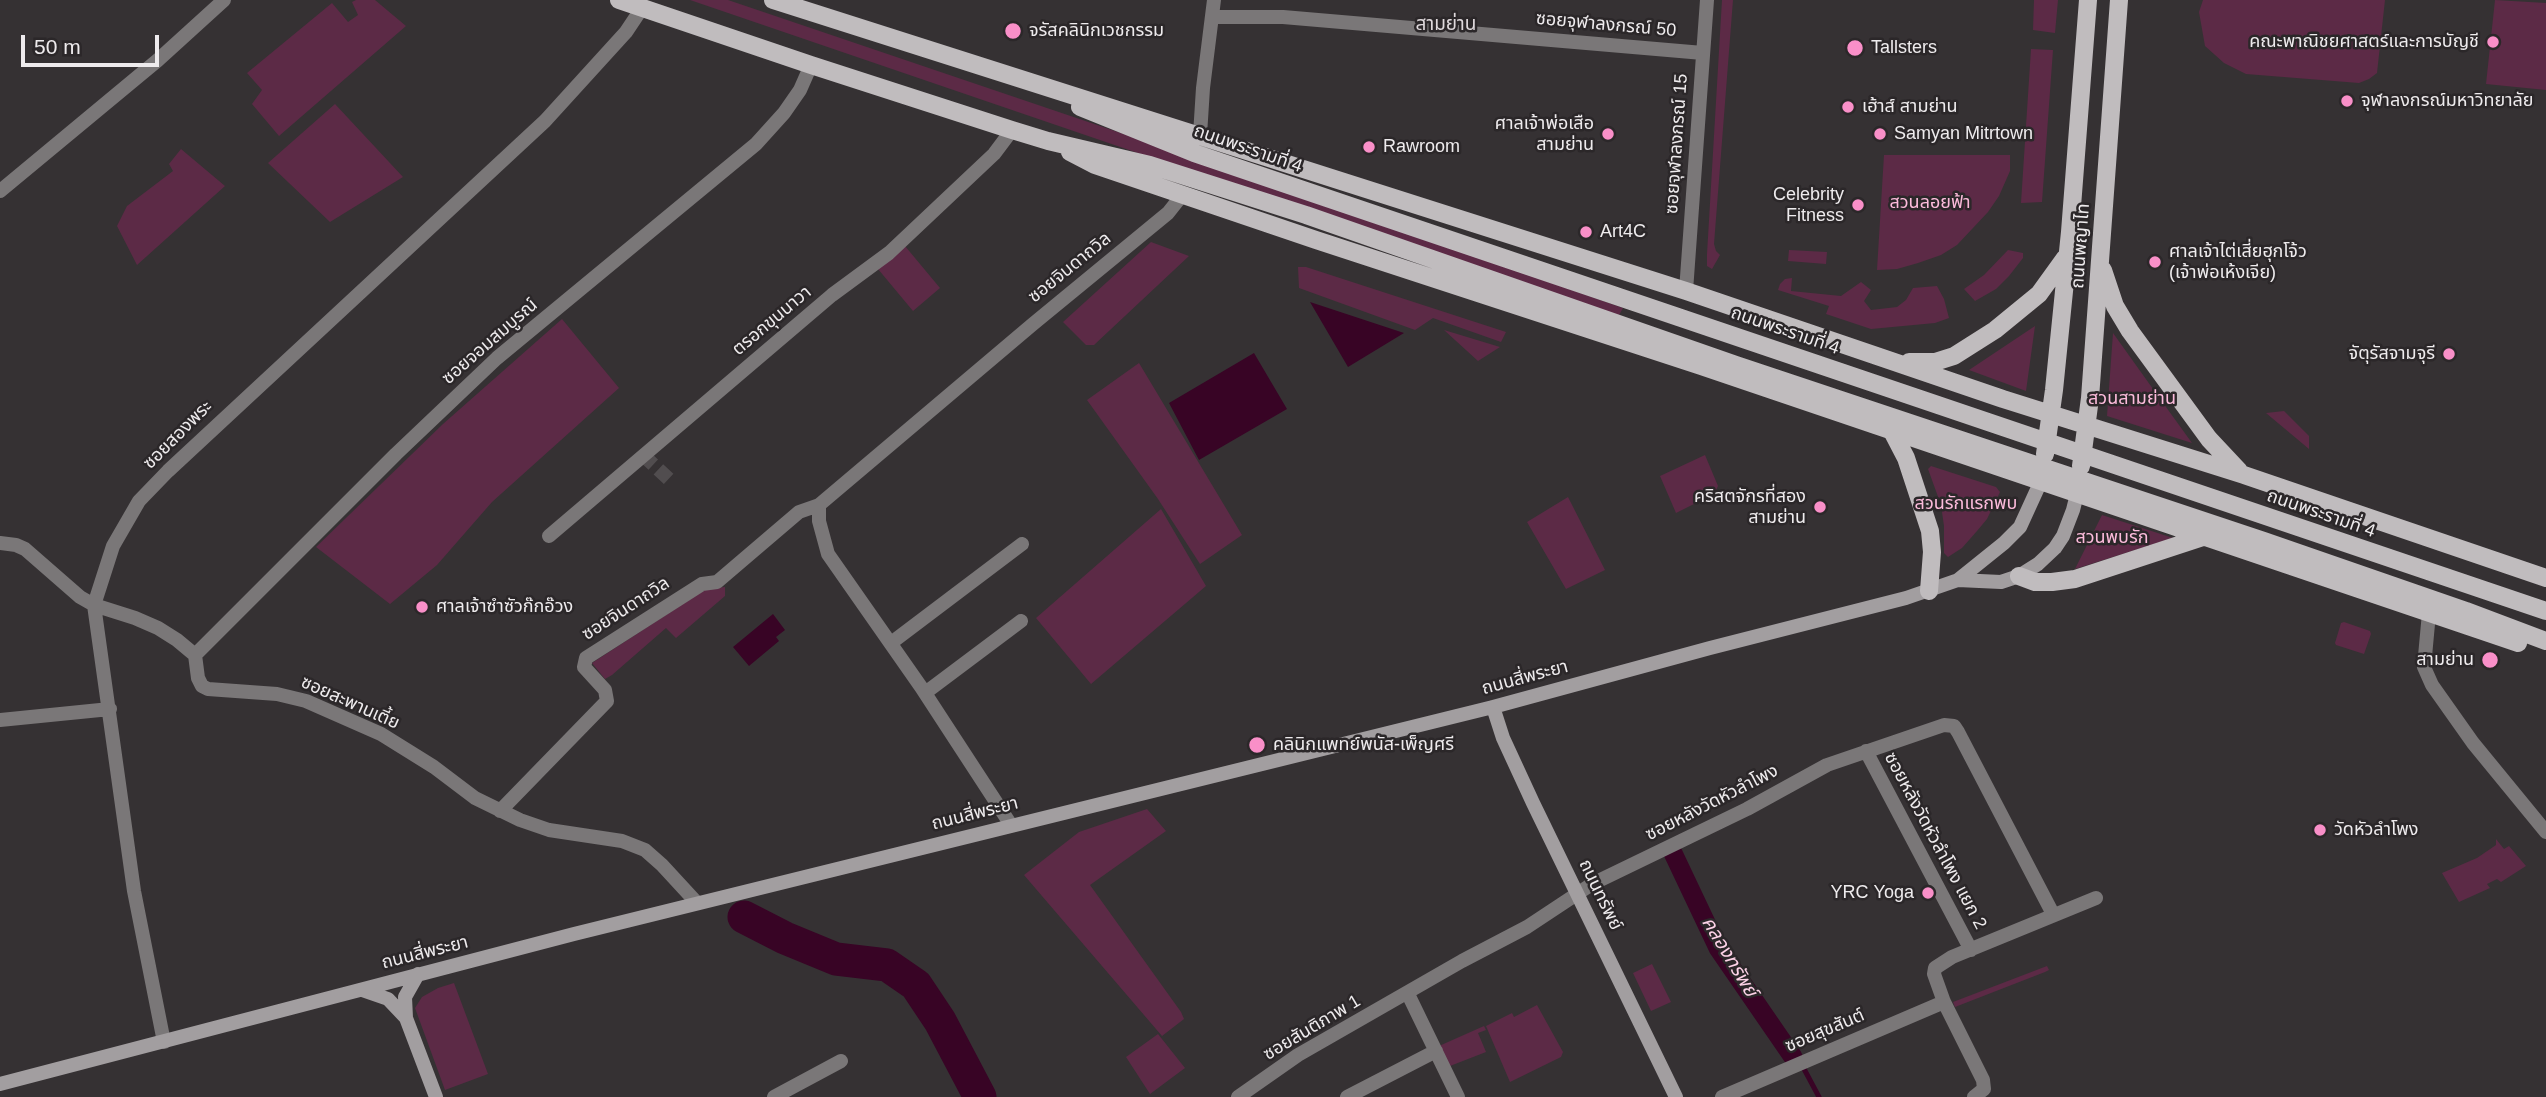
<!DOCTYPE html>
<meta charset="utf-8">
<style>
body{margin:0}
#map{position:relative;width:2546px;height:1097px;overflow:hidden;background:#353133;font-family:Arial,sans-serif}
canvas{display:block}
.scale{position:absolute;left:21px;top:35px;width:138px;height:32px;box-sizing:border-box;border:4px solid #eeebed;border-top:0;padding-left:9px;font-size:21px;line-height:24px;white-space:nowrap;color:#eeebed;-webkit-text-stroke:5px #2b2729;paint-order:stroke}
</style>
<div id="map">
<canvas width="2546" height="1097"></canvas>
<div class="scale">50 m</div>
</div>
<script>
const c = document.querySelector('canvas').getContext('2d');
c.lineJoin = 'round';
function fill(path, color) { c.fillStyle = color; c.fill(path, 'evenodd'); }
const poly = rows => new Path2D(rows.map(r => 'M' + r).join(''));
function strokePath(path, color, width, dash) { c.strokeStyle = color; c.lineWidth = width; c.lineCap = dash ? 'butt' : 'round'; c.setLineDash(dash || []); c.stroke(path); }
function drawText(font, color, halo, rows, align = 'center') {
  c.font = font + ' Arial,"Noto Sans Thai",sans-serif'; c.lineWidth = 5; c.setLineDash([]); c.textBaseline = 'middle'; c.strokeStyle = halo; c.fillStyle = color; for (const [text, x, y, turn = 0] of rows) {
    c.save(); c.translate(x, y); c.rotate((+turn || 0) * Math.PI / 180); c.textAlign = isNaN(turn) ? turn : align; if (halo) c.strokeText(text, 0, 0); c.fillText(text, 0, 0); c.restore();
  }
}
const green = poly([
 [356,0,375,0,406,26,279,136,252,104,262,90,247,73,332,3,348,22,358,15,352,2],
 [690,0,728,0,1298,193,1623,308,1618,317],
 [1722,0,1733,0,1714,244,1716,251,1720,255,1712,269,1707,266,1707,254],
 [2034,0,2058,0,2055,33,2033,30],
 [2203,0,2385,0,2377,73,2369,79,2359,83,2246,74,2224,63,2205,46,2199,12],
 [2495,0,2546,3,2546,90,2486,84],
 [2031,49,2053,50,2042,202,2021,203],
 [335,104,403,177,330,222,268,163],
 [181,149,225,186,137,265,117,226,127,206,173,171,169,164],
 [1884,155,2010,155,2010,171,1999,196,1988,212,1957,245,1941,255,1918,263,1897,269,1877,270],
 [1151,242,1189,256,1094,345,1086,345,1063,322],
 [905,246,940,288,913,311,878,269],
 [1789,250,1827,252,1826,264,1788,261],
 [2008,250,2023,253,2023,258,2009,276,1996,289,1975,301,1964,289,1984,275],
 [1298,267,1306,267,1506,332,1501,342,1433,318,1415,330,1299,288],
 [1792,278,1791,291,1841,296,1861,282,1871,290,1864,301,1871,310,1897,307,1906,300,1913,288,1937,286,1944,299,1949,318,1935,323,1871,329,1826,314,1829,306,1778,290,1780,284,1785,279],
 [562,319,619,388,492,502,437,565,390,604,316,547,443,424],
 [2035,326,2026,391,1969,370],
 [1444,330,1500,347,1478,361],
 [2113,333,2153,389,2192,443,2107,416],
 [1139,363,1242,535,1200,564,1158,499,1087,400],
 [2284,411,2309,436,2309,449,2266,413],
 [1705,455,1718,486,1714,494,1676,513,1660,476],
 [1931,466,1996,487,2000,492,1987,519,1977,531,1962,548,1948,557,1944,553,1944,526,1941,505,1928,469],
 [1568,497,1605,570,1566,589,1527,522],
 [1161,509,1206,586,1091,684,1036,618],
 [2102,515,2173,538,2075,569],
 [725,587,725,596,676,638,666,628,612,675,605,679,592,663,706,589],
 [2344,622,2370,631,2371,634,2364,654,2336,645,2335,643,2341,623],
 [1147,809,1166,831,1090,885,1181,1012,1184,1019,1162,1036,1024,875,1079,832],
 [2496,839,2504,849,2509,846,2526,866,2501,882,2497,879,2487,884,2490,888,2459,902,2442,873,2477,858,2496,845],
 [1652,964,1671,1002,1651,1011,1633,973],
 [2047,966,2049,970,2045,972,1955,1007,1953,1002],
 [454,983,488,1074,445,1090,415,1008,422,997,438,988],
 [1537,1005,1563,1052,1561,1057,1510,1082,1486,1026,1512,1013,1514,1017],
 [1484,1026,1486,1030,1478,1033,1486,1052,1450,1066,1439,1046],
 [1158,1034,1185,1068,1150,1094,1126,1057]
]);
const water = poly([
 [1310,302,1404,333,1348,367],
 [1254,353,1287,409,1199,460,1169,403],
 [773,614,785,630,776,637,779,641,749,666,733,647]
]);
const stream = poly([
 [1803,1067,1819,1097]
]);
const canal = poly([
 [1673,853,1718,948,1793,1057]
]);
const river = poly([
 [744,917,785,938,836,959,887,965,916,985,940,1021,980,1097]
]);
const streetTunnel = poly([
 [643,455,671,481]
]);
const street = poly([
 [1213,17,1283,17,1703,53],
 [1200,135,1203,88,1214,0],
 [0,191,158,60,224,0],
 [1686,291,1707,0],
 [819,505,819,521,828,554,921,687,1011,825],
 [549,536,832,295,889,253,994,154,1012,130],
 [0,543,16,545,25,549,80,597,94,605,135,618,158,628,177,640,195,655,198,678,202,686,208,689,277,694,306,701,381,734,434,767,475,798,520,820,549,830,622,841,645,850,662,865,697,903],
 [2429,613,2424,667,2432,685,2473,743,2546,832],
 [891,643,1022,544],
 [195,655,396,454,497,358,756,144,784,113,800,90,811,65],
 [925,693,1021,621],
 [0,720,110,709],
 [1866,751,1971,950],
 [500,811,607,701,605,690,584,667,586,658,702,584,717,582,799,512,819,505,1033,324,1168,213,1183,194],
 [1408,994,1458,1097],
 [164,1042,134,891,94,605,113,546,139,501,168,471,545,121,626,32,642,8],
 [774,1097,841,1061],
 [1238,1097,1298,1055,1462,961,1527,927,1592,884,1747,809,1827,765,1944,725,1954,726,1958,732,2053,914],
 [1347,1097,1436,1051],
 [1722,1097,1944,1002],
 [1974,1097,1984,1089,1983,1080,1944,1002,1934,974,1935,968,1952,957,2096,898]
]);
const secondary = poly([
 [1958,580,2001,582,2019,576,2038,564,2055,548,2063,536,2073,510,2077,494],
 [1493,707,1503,738,1533,803,1676,1097],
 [362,990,388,999,406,1018,436,1097],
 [406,1018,405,997,418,974],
 [0,1084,574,934,1493,707,1710,648,1906,598,1958,580,2004,543,2020,527,2041,481]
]);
const primary = poly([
 [619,0,811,65,1012,130,1048,141,1150,165,1306,215,1736,365,2264,541,2466,611,2546,641],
 [773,0,1686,291,2003,399,2244,475,2546,578],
 [1080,107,1194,153,2546,611],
 [1070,152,1095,165,1316,240,1701,366,2518,643],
 [2103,270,2115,306,2130,331,2209,439,2239,471],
 [1909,362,1935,362,1954,356,1995,330,2039,294,2065,258],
 [1893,433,1906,458,1930,531,1932,552,1929,591],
 [2045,454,2054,390,2070,232,2088,0],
 [2081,466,2090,398,2119,0],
 [2019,576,2035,582,2052,582,2075,579,2203,537]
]);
const markers = [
 [1013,31,9,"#f98fc8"],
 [2493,42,7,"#f98fc8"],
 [1855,48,9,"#f98fc8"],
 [2347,101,7,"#f98fc8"],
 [1848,107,7,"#f98fc8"],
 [1608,134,7,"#f98fc8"],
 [1880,134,7,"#f98fc8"],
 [1369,147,7,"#f98fc8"],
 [1858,205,7,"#f98fc8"],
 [1586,232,7,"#f98fc8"],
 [2155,262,7,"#f98fc8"],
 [2449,354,7,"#f98fc8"],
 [1820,507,7,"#f98fc8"],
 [422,607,7,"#f98fc8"],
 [2490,660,9,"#f98fc8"],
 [1257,745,9,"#f98fc8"],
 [2320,830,7,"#f98fc8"],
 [1928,893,7,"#f98fc8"]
];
const streetNames = [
 ["ซอยจุฬาลงกรณ์ 50",1606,25,5],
 ["ซอยจุฬาลงกรณ์ 15",1677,144,-86],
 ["ถนนพระรามที่ 4",1248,149,19],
 ["ถนนพญาไท",2081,246,-86],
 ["ซอยจินดาถวิล",1070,268,-39],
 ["ตรอกขุนนาวา",772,321,-40],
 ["ถนนพระรามที่ 4",1785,331,19],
 ["ซอยจอมสมบูรณ์",490,342,-41],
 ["ซอยสองพระ",178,435,-45],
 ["ถนนพระรามที่ 4",2321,514,19],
 ["ซอยจินดาถวิล",626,609,-33],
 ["ถนนสี่พระยา",1525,678,-15],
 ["ซอยสะพานเตี้ย",350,703,24],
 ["ซอยหลังวัดหัวลำโพง",1712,803,-27],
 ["ถนนสี่พระยา",975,814,-14],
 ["ซอยหลังวัดหัวลำโพง แยก 2",1935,841,62],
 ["ถนนทรัพย์",1600,895,64],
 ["ถนนสี่พระยา",425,953,-14],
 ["ซอยสันติภาพ 1",1312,1028,-31],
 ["ซอยสุขสันต์",1825,1031,-23]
];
const poiNames = [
 ["จรัสคลินิกเวชกรรม",1029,31],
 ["คณะพาณิชยศาสตร์และการบัญชี",2479,42,"right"],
 ["Tallsters",1871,48],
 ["จุฬาลงกรณ์มหาวิทยาลัย",2361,101],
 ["เฮ้าส์ สามย่าน",1862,107],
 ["ศาลเจ้าพ่อเสือ",1594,124,"right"],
 ["สามย่าน",1594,145,"right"],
 ["Samyan Mitrtown",1894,134],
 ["Rawroom",1383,147],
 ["Celebrity",1844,195,"right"],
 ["Fitness",1844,216,"right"],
 ["Art4C",1600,232],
 ["ศาลเจ้าไต่เสี่ยฮุกโจ้ว",2169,252],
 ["(เจ้าพ่อเห้งเจีย)",2169,273],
 ["จัตุรัสจามจุรี",2435,354,"right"],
 ["คริสตจักรที่สอง",1806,497,"right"],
 ["สามย่าน",1806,518,"right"],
 ["ศาลเจ้าซำซัวก๊กอ๊วง",436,607],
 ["สามย่าน",2474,660,"right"],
 ["คลินิกแพทย์พนัส-เพ็ญศรี",1273,745],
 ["วัดหัวลำโพง",2334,830],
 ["YRC Yoga",1914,893,"right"]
];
const parkNames = [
 ["สวนลอยฟ้า",1930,203],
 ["สวนสามย่าน",2132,399],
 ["สวนรักแรกพบ",1966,504],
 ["สวนพบรัก",2112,538]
];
const neighbourhoodNames = [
 ["สามย่าน",1446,25]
];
const waterNames = [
 ["คลองทรัพย์",1729,957,59]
];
fill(green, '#5c2a46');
fill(water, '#380425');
strokePath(stream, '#380425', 5);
strokePath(canal, '#380425', 19);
strokePath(river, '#380425', 33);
strokePath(streetTunnel, '#514d4f', 14, [14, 7]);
strokePath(street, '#7a7778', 14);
strokePath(secondary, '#a29ea0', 14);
strokePath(primary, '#c0bcbe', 18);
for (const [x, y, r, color] of markers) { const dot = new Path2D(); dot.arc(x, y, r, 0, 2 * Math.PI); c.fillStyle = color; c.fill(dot); strokePath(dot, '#2b2729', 2.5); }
drawText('18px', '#eeebed', '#2b2729', streetNames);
drawText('18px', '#eeebed', '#2b2729', poiNames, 'left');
drawText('18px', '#fcbbdb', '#2b2729', parkNames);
drawText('19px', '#dfd9dc', '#2b2729', neighbourhoodNames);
drawText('italic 19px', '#fed3e8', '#2b2729', waterNames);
</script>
